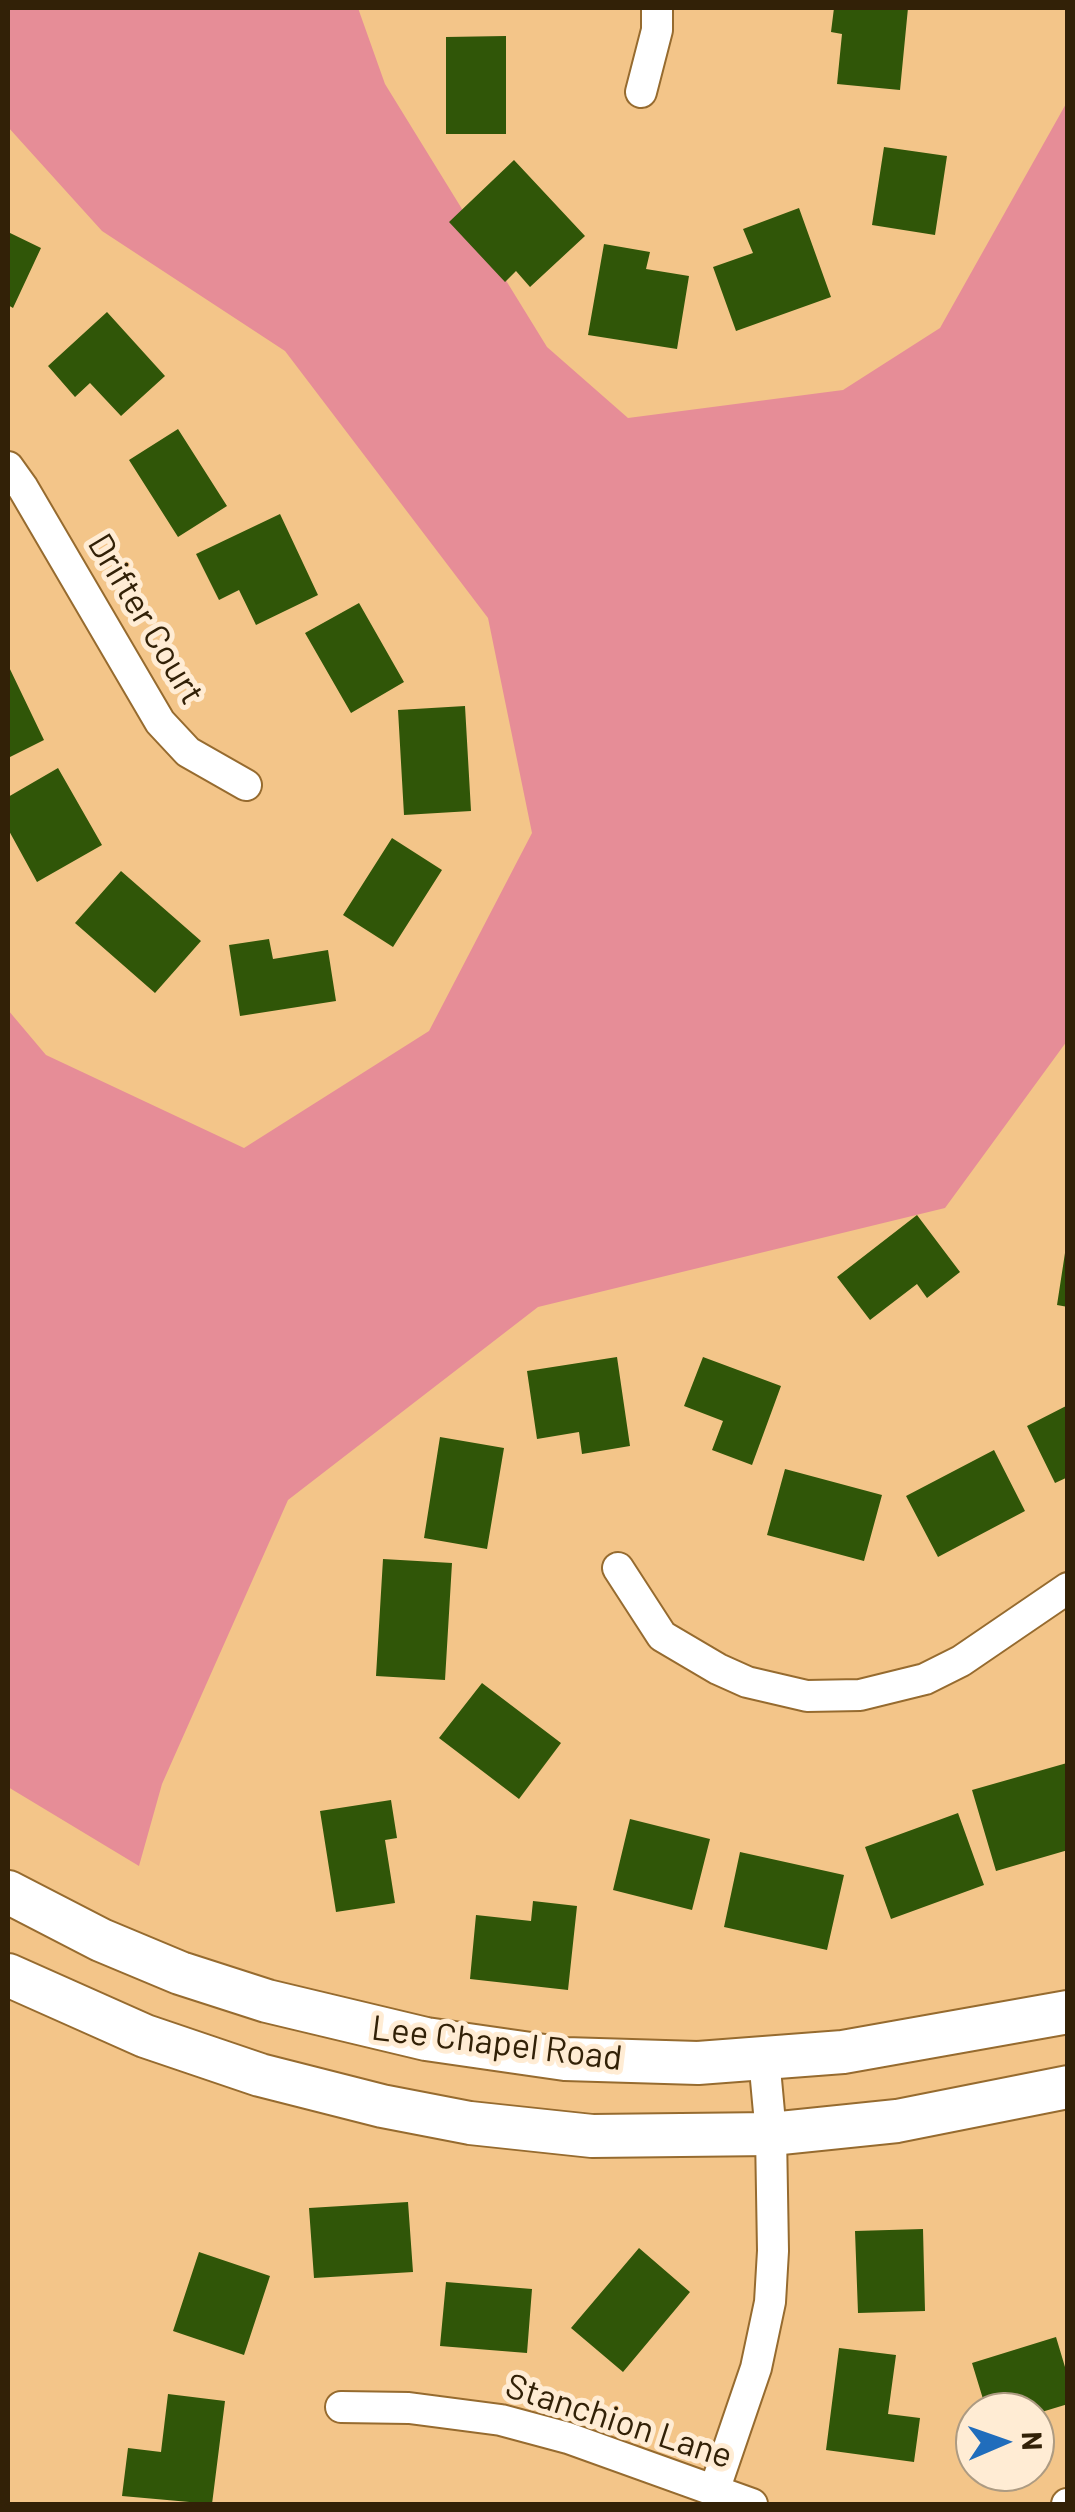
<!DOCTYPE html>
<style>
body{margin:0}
#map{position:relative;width:1075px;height:2512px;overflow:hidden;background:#f3c589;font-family:Barlow,sans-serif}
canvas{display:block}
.frame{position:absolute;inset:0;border:10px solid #322107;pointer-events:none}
.north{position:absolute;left:955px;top:2392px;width:100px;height:100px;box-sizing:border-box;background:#ffecd4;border:2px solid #ad9b82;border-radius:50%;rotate:88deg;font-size:28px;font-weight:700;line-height:40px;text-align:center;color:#322107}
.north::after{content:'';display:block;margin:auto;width:35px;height:45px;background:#206dbc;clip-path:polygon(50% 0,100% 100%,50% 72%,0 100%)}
</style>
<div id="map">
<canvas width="1075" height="2512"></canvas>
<div class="frame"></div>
<div class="north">N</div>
</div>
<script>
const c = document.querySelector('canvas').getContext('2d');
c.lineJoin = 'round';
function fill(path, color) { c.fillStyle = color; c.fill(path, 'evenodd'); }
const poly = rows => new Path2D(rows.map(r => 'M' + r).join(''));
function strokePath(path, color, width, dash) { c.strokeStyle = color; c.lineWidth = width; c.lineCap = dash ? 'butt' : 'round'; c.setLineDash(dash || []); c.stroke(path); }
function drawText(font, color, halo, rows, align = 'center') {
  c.font = font + ' Barlow,sans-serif'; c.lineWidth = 10; c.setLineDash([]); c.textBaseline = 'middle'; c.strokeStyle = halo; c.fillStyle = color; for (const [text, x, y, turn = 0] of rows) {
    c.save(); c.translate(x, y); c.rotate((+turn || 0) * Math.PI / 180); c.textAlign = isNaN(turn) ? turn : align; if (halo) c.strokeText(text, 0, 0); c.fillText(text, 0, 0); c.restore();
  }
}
const green = poly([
 [8,8,358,8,385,84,547,347,628,418,843,390,940,328,1067,102,1067,1041,945,1208,538,1307,288,1500,162,1784,139,1866,8,1787,8,1010,46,1055,244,1148,429,1031,532,833,488,618,285,351,102,231,8,127]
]);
const building = poly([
 [834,8,908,8,900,90,837,84,842,34,831,32],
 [506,36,506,134,446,134,446,37],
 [884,147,947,156,935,235,872,225],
 [514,160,585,236,530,287,516,271,505,282,449,222],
 [799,208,831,297,736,331,713,267,753,253,743,229],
 [8,232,41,248,13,308,8,305],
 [604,244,650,252,646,269,689,276,677,349,588,335],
 [107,312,165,376,121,416,90,383,75,397,48,366],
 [178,429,227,506,178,537,129,460],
 [280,514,318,595,256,625,239,590,219,600,196,554],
 [359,603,404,682,351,713,305,633],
 [8,665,44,740,8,758],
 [465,706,471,811,404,815,398,710],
 [58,768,102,845,37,882,8,829,8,797],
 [392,838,442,870,393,947,343,915],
 [121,871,201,941,155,993,75,923],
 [269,939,273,959,328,950,336,1001,240,1016,229,945],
 [917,1215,960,1272,927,1298,917,1284,870,1320,837,1277],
 [1065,1253,1068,1253,1068,1307,1057,1305],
 [617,1357,630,1446,582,1454,579,1432,537,1439,527,1371],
 [703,1357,781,1386,752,1465,712,1450,723,1421,684,1406],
 [1068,1405,1068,1477,1055,1483,1027,1426],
 [440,1437,504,1448,487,1549,424,1538],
 [994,1450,1025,1511,938,1557,906,1496],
 [785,1469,882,1495,864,1561,767,1535],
 [383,1559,452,1563,445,1680,376,1676],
 [482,1683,561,1743,519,1799,439,1738],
 [1067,1763,1068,1850,996,1871,972,1790],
 [391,1800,397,1838,385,1840,395,1903,336,1912,320,1811],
 [958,1813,984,1885,891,1919,865,1847],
 [630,1819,710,1839,692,1910,613,1890],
 [740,1852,844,1875,827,1950,724,1927],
 [533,1901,577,1906,568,1990,470,1979,476,1915,531,1921],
 [408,2202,413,2272,314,2278,309,2208],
 [923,2229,925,2311,858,2313,855,2231],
 [639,2248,690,2292,623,2372,571,2328],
 [199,2252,270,2276,244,2355,173,2331],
 [446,2282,532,2289,527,2353,440,2346],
 [1056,2337,1068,2377,1068,2404,1035,2414,987,2412,972,2363],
 [839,2348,896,2355,888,2414,920,2418,914,2462,826,2450],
 [168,2394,225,2401,212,2504,122,2496,128,2448,161,2452]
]);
const minor = poly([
 [641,92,657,30,657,8],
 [8,467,23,488,160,722,188,752,246,785],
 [618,1568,662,1636,718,1669,747,1682,807,1696,860,1695,925,1679,961,1661,1068,1588],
 [341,2407,409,2408,501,2420,568,2438,752,2504],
 [714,2491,756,2368,770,2302,773,2251,771,2134,764,2058],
 [1067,2504,1068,2504]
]);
const secondary = poly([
 [8,1892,101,1940,180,1973,267,2001,426,2039,565,2059,698,2063,843,2052,1068,2012],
 [8,1975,145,2036,260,2075,382,2106,470,2123,592,2136,771,2134,897,2121,1068,2087]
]);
const streetNames = [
 ["Drifter Court",146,619,59],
 ["Lee Chapel Road",497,2043,7],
 ["Stanchion Lane",619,2421,18]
];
fill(green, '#e68d97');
fill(building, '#305608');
strokePath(minor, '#966b2f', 34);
strokePath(secondary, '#966b2f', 46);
strokePath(minor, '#fff', 30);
strokePath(secondary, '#fff', 42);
drawText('35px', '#322107', '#ffecd4', streetNames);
</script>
